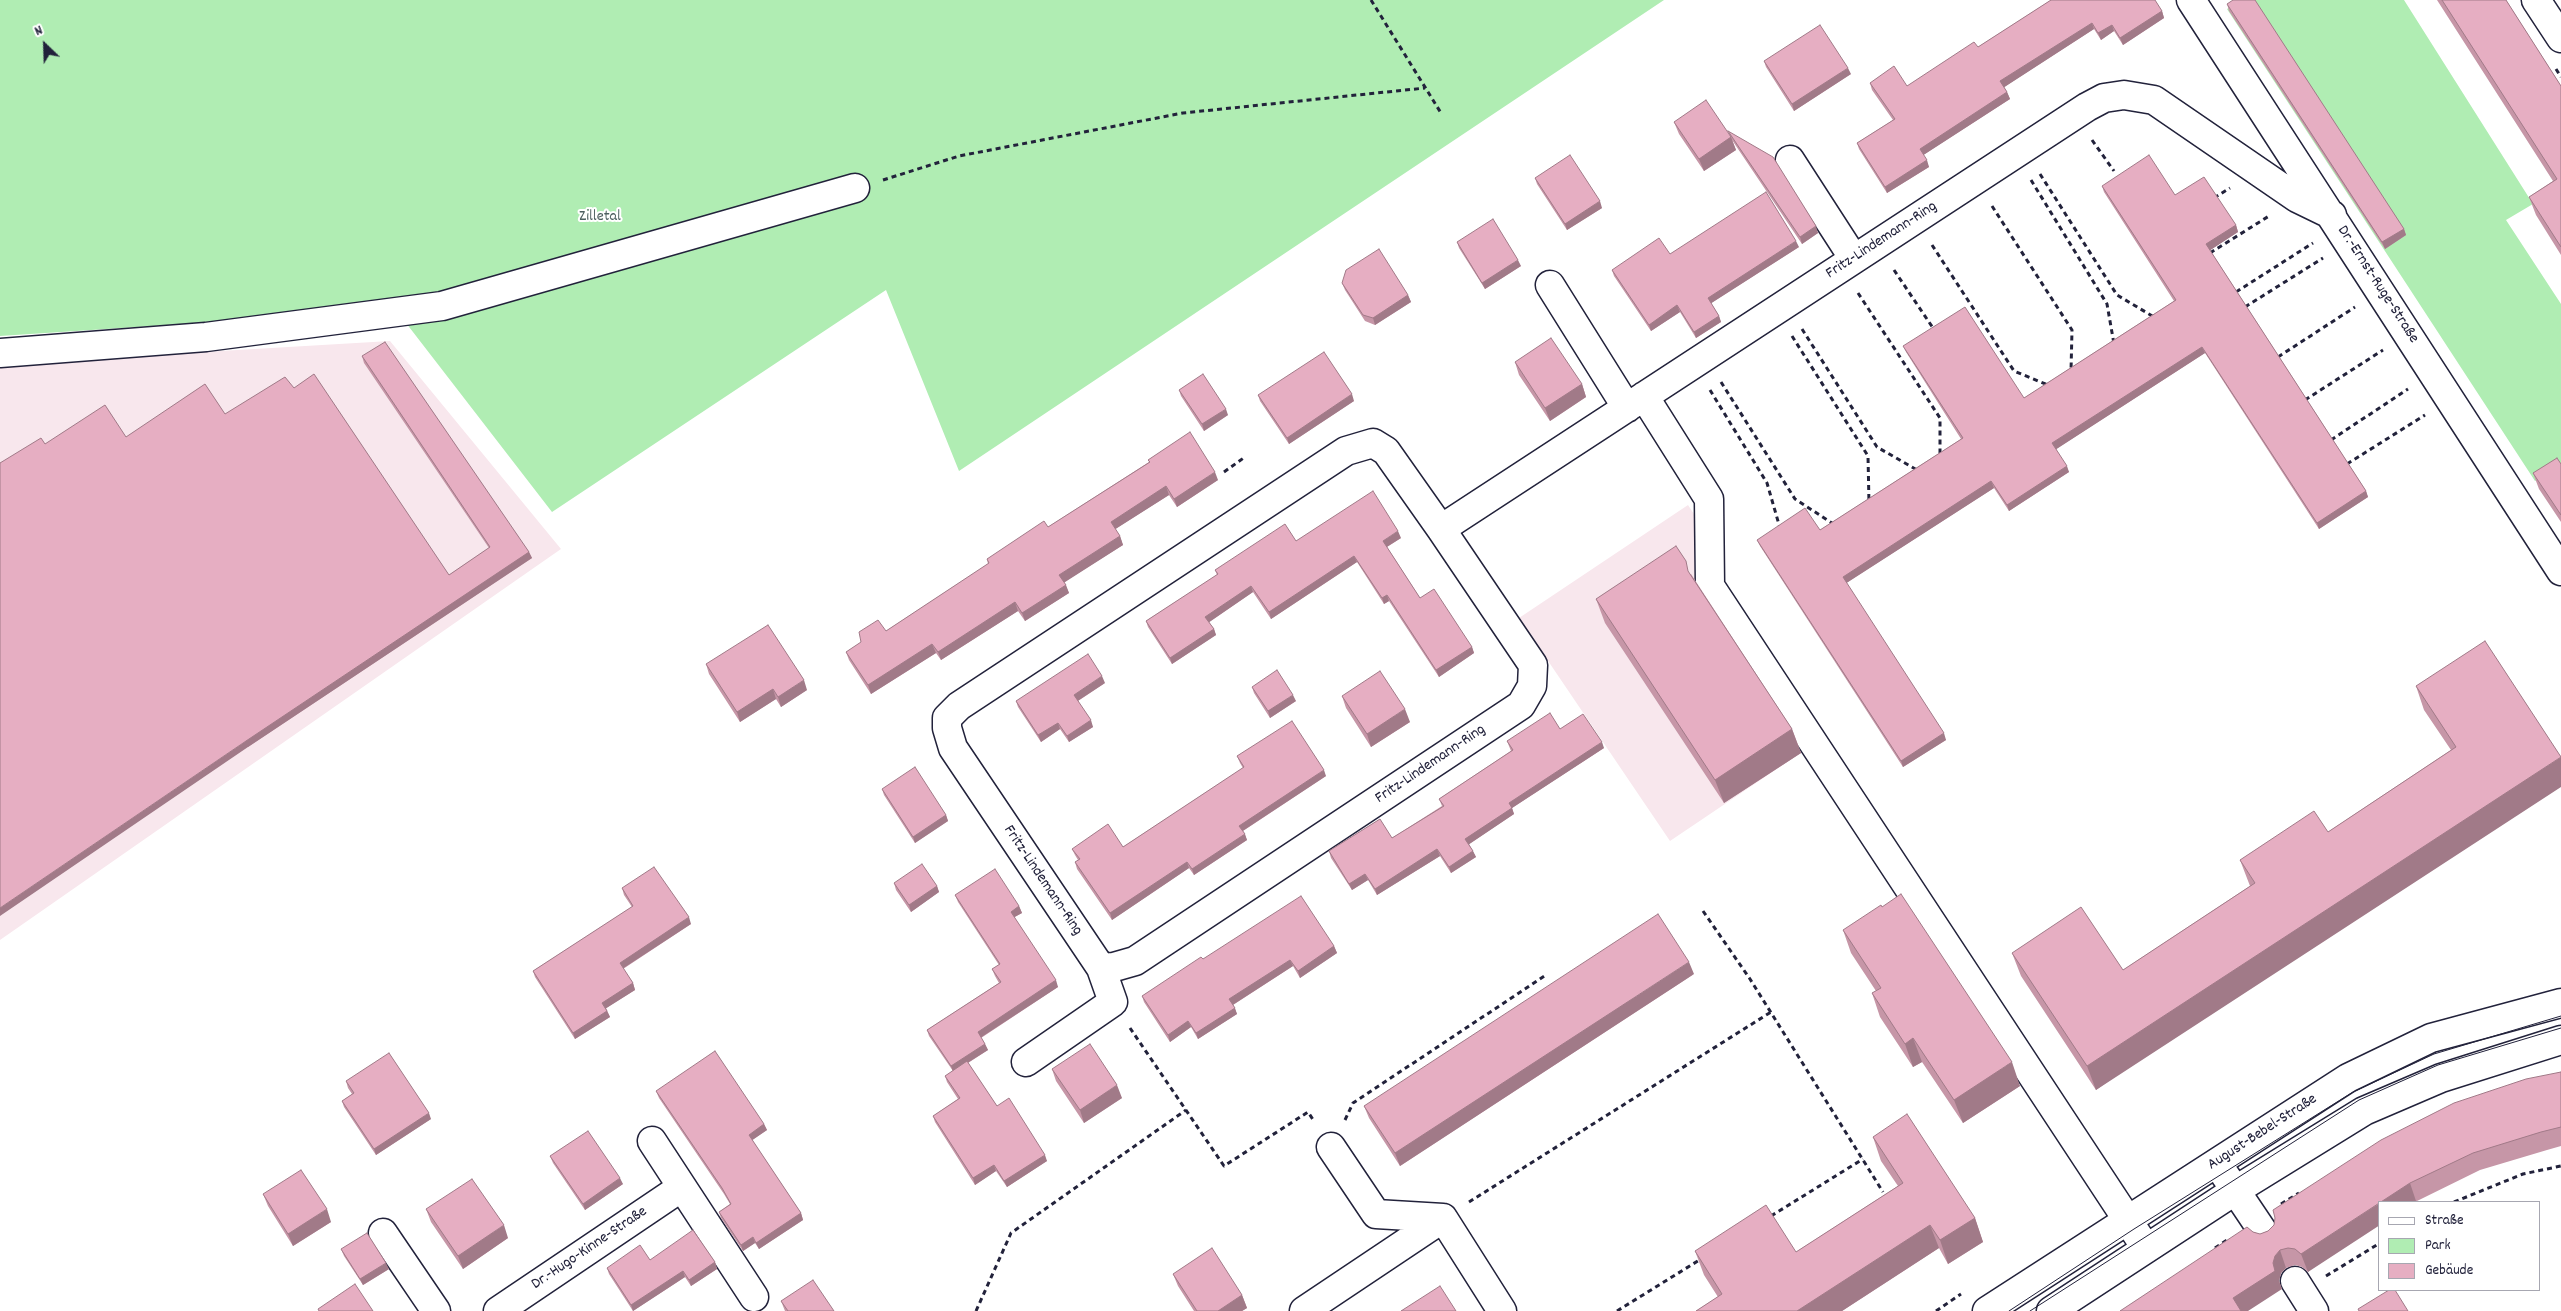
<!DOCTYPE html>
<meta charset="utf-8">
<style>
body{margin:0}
#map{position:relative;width:2561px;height:1311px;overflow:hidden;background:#fff;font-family:Dekko,sans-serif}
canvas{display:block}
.legend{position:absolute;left:2378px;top:1201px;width:162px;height:90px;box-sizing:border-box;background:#fff;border:1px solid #a7a7b1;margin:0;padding:6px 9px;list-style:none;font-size:15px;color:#22223b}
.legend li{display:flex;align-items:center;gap:10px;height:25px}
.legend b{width:25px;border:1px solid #a7a7b1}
.north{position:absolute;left:20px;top:20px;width:50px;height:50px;-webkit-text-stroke:4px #fff;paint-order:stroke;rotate:336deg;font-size:14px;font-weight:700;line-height:20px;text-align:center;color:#22223b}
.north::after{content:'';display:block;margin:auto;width:18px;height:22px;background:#22223b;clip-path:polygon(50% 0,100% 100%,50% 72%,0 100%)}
</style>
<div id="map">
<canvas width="2561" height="1311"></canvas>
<ul class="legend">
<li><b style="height:6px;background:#fff"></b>Straße</li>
<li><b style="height:14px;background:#b0edb3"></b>Park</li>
<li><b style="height:14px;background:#e6aec2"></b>Gebäude</li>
</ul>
<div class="north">N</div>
</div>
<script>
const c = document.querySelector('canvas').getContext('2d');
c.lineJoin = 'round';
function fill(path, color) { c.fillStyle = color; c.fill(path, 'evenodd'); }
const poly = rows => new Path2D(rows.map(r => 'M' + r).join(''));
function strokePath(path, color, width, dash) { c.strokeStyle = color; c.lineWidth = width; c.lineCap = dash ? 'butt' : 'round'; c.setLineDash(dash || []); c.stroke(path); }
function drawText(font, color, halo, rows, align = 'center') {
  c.font = font + ' Dekko,sans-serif'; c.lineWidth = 4; c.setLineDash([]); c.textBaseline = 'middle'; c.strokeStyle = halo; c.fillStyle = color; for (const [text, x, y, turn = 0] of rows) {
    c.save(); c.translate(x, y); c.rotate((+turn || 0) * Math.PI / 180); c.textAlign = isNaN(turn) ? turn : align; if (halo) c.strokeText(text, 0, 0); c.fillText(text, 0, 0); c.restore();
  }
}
const built = poly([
 [390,341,561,549,0,940,0,364],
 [1688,505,1702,526,1699,586,1805,750,1670,841,1519,618]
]);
const green = poly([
 [0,0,1664,0,959,471,886,290,552,512,396,310,0,336],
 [2241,0,2404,0,2533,204,2506,220,2561,304,2561,464,2535,481,2227,9]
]);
const path = poly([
 [1371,0,1441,113],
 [2556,69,2561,77],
 [2092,140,2114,171],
 [2040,174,2117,295,2154,317],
 [883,180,959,156,1183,113,1425,88],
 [2031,180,2107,304,2114,344],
 [2214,198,2230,188],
 [1992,206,2072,330,2071,371],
 [1932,245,2014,371,2048,385],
 [2210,253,2269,216],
 [1894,270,1935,331],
 [2236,292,2313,243],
 [1858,293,1940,418,1940,454],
 [2245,307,2323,258],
 [1802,329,1877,447,1917,470],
 [1792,336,1868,456,1869,503],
 [2278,357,2355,307],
 [1721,382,1795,499,1835,525],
 [1710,390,1767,483,1780,528],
 [2305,400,2383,350],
 [2331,440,2408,389],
 [2347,464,2425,415],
 [1224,472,1245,457],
 [1703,911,1750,979,1883,1192],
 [1130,1028,1224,1166,1308,1112,1314,1121],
 [1345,1120,1353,1103,1546,975],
 [1469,1202,1771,1012],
 [2454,1202,2523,1174,2561,1166],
 [2281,1204,2299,1193],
 [1771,1216,1863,1159],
 [2215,1248,2230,1238],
 [2326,1276,2380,1243],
 [976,1311,1011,1233,1186,1110],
 [1617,1311,1701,1259],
 [1936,1311,1961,1294]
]);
const minor = poly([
 [2191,0,2561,571],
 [2536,0,2561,38],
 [1790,160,1854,259],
 [1550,285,1627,408],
 [0,353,206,337,442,306,855,188],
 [1644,396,1709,499,1710,586,2146,1248],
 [1441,529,1533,665,1532,686,1521,705,1135,961,1114,967,1101,968,953,748,947,728,947,718,959,706,1346,451,1373,443,1386,451,1441,529,2087,107,2104,98,2124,95,2154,100,2297,198,2332,215],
 [1026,1062,1113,1002,1101,968],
 [652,1141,754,1297],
 [1331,1147,1376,1214,1443,1218],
 [2225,1175,2266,1236],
 [1443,1218,1502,1311],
 [383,1233,436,1311],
 [2295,1281,2314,1311],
 [498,1311,682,1187],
 [1304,1311,1443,1218],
 [1987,1311,2348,1078,2431,1038,2561,1003],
 [2051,1311,2236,1190,2364,1111,2441,1078,2561,1040]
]);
const tram = poly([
 [2009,1311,2134,1229,2353,1092,2434,1054,2561,1016],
 [2030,1311,2359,1100,2438,1065,2561,1028]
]);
const wall = poly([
 [2051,0,2162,11,2164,18,2123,45,2114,31,2101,40,2094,29,2004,87,2007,92,2010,99,1923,155,1929,167,1887,193,1859,149,1857,143,1893,120,1872,90,1870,83,1907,86,1978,47],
 [2437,0,2506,0,2561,86,2561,255,2536,215,2529,197,2553,181],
 [2227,4,2404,229,2406,235,2385,249,2229,11],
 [1764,61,1851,74,1794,111,1766,67],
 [1674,122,1730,135,1728,131,1818,233,1802,244,1732,140,1736,150,1704,171,1679,134],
 [1535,178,1602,208,1567,230,1537,184],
 [2102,186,2175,195,2236,225,2238,232,2210,250,2366,491,2368,497,2319,529,2205,353,2056,449,2069,472,2009,511,1994,488,1846,583,1946,740,1903,767,1760,546,1757,540,1820,530,1961,439,1906,352,1903,346,2024,398,2174,301,2104,192],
 [1457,242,1521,266,1485,289,1459,248],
 [1799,247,1711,303,1719,316,1721,322,1696,338,1680,312,1651,331,1614,276,1612,270,1670,254],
 [1342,283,1408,295,1411,302,1375,325,1365,321,1345,290],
 [362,356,529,552,532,558,248,747,45,444,126,437,449,575,489,548,364,363],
 [1515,362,1582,384,1586,397,1550,421,1519,375],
 [1179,390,1228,415,1204,431,1181,396],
 [1258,395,1354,401,1289,444,1260,401],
 [1148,460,1218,480,1177,507,1169,495,1115,529,1120,536,1123,545,1064,582,1069,593,1025,621,1018,611,941,660,936,653,871,694,849,660,846,652,886,631,988,564,987,559,1048,527,1149,462],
 [2561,464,2561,522,2539,489,2533,473],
 [1401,538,1387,547,1420,598,1472,647,1474,653,1439,677,1389,601,1384,604,1357,562,1271,619,1253,592,1209,622,1214,629,1216,635,1172,664,1148,627,1146,621,1217,575,1215,570,1296,541],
 [1691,574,1792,729,1801,753,1724,803,1605,623,1596,599],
 [706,664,807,690,781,707,776,699,740,722,709,674],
 [1105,683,1078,701,1093,727,1069,742,1060,729,1041,742,1018,707,1016,701],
 [2416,686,2561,756,2096,1090,2021,976,2012,953,2123,970,2250,886,2240,860,2328,832,2451,750,2424,710],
 [1252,687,1296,701,1270,718,1254,693],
 [1342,696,1410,722,1371,747,1346,708],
 [1560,729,1604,748,1512,808,1514,814,1469,844,1476,857,1451,873,1440,856,1377,895,1368,880,1352,890,1331,858,1329,851,1392,838,1442,806,1439,799,1511,751,1507,741],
 [1237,756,1326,776,1243,831,1247,840,1194,875,1189,868,1112,920,1077,869,1075,862,1078,860,1075,855,1072,849,1123,847,1243,768,1240,763],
 [882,789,946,815,948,821,915,843,884,795],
 [894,883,937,886,939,892,911,912,896,890],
 [622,888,691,924,623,969,633,983,635,990,606,1008,610,1017,575,1039,535,977,533,971,632,907,624,895],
 [955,895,1019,906,1022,913,1014,917,1058,987,981,1038,985,1044,988,1050,968,1063,997,1106,1047,1161,1007,1187,996,1171,975,1185,935,1122,933,1116,958,1099,947,1082,945,1076,953,1071,929,1036,927,1030,999,983,995,976,992,969,999,965,958,902],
 [1843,930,2020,1086,1963,1123,1922,1062,1913,1067,1880,1017,1872,993,1876,991,1851,953],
 [1334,946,1337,953,1300,978,1293,966,1233,1005,1237,1014,1198,1039,1191,1027,1170,1042,1144,1002,1142,996,1203,959],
 [1694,974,1400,1166,1369,1118,1364,1106],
 [1052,1069,1122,1098,1084,1123,1056,1081],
 [2561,1072,2561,1146,2547,1150,2480,1170,2415,1202,2380,1202,2308,1272,2302,1267,2295,1265,2286,1268,2281,1273,2279,1281,2282,1289,2253,1232,2260,1234,2268,1231],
 [346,1081,431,1119,376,1155,344,1107,342,1101,352,1094,348,1088],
 [656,1091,764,1124,767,1130,752,1140,801,1213,803,1220,759,1249,755,1243,743,1251,721,1218,719,1212,730,1204,724,1194,659,1098],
 [1873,1137,1975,1218,1983,1242,1948,1264,1939,1248,1842,1311,1696,1311,1718,1297,1704,1275,1695,1251,1796,1252,1898,1186,1881,1161],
 [550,1156,623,1184,585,1210,553,1163],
 [263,1194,331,1222,293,1246,268,1206],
 [426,1209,508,1238,463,1269,431,1222],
 [341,1249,389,1269,363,1285,344,1256],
 [650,1260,715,1262,717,1269,691,1286,685,1277,633,1311,609,1274,607,1268],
 [1173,1274,1242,1295,1247,1308,1242,1311,1194,1311,1178,1286],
 [781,1301,834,1311,785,1311]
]);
const shadedWall = poly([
 [2162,11,2164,18,2123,45,2120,38],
 [2092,23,2094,29,2003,88,2000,81],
 [2112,25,2114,31,2101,40,2098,33],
 [1848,68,1851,74,1794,111,1792,104],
 [2007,92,2010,99,1922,156,1920,149],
 [1731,137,1736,150,1704,171,1699,159],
 [1927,160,1929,167,1887,193,1885,187],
 [1600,201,1602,208,1567,230,1565,224],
 [2236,225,2238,232,2209,251,2206,244],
 [1816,226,1818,233,1802,244,1800,237],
 [2404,229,2406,235,2385,249,2382,242],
 [1796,241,1799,247,1710,304,1708,298],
 [1518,260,1521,266,1485,289,1482,283],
 [1408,295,1411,302,1375,325,1373,318],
 [1677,305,1680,312,1651,331,1649,325],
 [1719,316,1721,322,1696,338,1694,332],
 [2202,347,2205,353,2055,450,2052,443],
 [1582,384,1586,397,1550,421,1545,408],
 [1352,394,1354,401,1289,444,1287,438],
 [1226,409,1228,415,1204,431,1202,424],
 [2067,466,2069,472,2009,511,2007,505],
 [1215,472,1218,480,1177,507,1174,499],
 [1991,481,1994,488,1845,584,1843,577],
 [1166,486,1169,495,1114,530,1111,522],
 [2366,491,2368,497,2319,529,2317,523],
 [1398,531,1401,538,1385,548,1383,541],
 [1120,536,1123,545,1062,584,1059,575],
 [529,552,532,558,248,747,0,916,0,908,246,741],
 [1354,556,1357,562,1271,619,1269,612],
 [1066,585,1069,593,1025,621,1022,613],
 [1251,586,1253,592,1208,623,1205,617],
 [1387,595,1389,601,1384,604,1382,598],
 [1015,602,1018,611,941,660,938,652],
 [1214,629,1216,635,1172,664,1170,658],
 [932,644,936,653,871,694,868,685],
 [1472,647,1474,653,1439,677,1436,670],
 [1102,676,1105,683,1076,702,1074,695],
 [804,680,807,690,781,707,778,697],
 [773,689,776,699,740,722,737,712],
 [1293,695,1296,701,1270,718,1268,711],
 [1405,709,1410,722,1371,747,1367,734],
 [1091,720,1093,727,1069,742,1067,736],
 [1058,723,1060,729,1041,742,1038,735],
 [1792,729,1801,753,1724,803,1715,780],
 [1944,733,1946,740,1903,767,1901,761],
 [1602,742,1604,748,1512,808,1514,814,1468,845,1465,839,1509,803],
 [2561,757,2561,787,2096,1090,2087,1066],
 [1324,770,1326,776,1241,832,1239,826],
 [946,815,948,821,915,843,913,837],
 [1245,834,1247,840,1194,875,1192,869],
 [1437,849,1440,856,1377,895,1375,889],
 [1473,851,1476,857,1451,873,1449,867],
 [1187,862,1189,868,1112,920,1110,913],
 [1365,874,1368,880,1352,890,1349,884],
 [937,886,939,892,911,912,909,905],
 [1019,906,1022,913,1013,918,1011,912],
 [689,917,691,924,622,969,620,963],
 [1334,946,1337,953,1300,978,1298,971],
 [1290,960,1293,966,1231,1006,1229,999],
 [1689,962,1694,974,1400,1166,1395,1153],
 [1056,980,1058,987,980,1038,978,1032],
 [633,983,635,990,605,1009,602,1003],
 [1235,1008,1237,1014,1198,1039,1196,1033],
 [607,1011,610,1017,575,1039,573,1033],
 [1188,1021,1191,1027,1170,1042,1168,1035],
 [1913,1038,1922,1062,1913,1067,1905,1044],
 [985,1044,988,1050,953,1072,951,1066],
 [2012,1062,2020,1086,1963,1123,1954,1100],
 [1117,1085,1122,1098,1084,1123,1080,1110],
 [429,1113,431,1119,376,1155,374,1149],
 [764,1124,767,1130,751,1141,749,1135],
 [1045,1155,1047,1161,1007,1187,1004,1181],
 [994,1165,996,1171,975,1185,973,1178],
 [620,1178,623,1184,585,1210,583,1204],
 [2410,1183,2416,1201,2415,1202,2381,1202],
 [2380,1203,2380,1225,2308,1272,2301,1254],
 [327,1209,331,1222,293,1246,288,1234],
 [801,1213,803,1220,759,1249,756,1243],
 [1975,1218,1983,1242,1948,1264,1940,1240],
 [504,1225,508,1238,463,1269,458,1256],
 [1930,1225,1939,1248,1842,1311,1797,1311],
 [753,1237,755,1243,743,1251,741,1245],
 [2280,1250,2286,1268,2281,1273,2279,1281,2282,1289,2248,1311,2238,1311,2233,1298,2273,1263,2275,1256],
 [715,1262,717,1269,691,1286,689,1280],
 [386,1263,389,1269,363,1285,360,1279],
 [683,1271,685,1277,633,1311,631,1305],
 [1242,1295,1247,1308,1242,1311,1218,1311]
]);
const building = poly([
 [2051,0,2155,0,2162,11,2120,38,2112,25,2098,33,2092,23,2000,81,2007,92,1920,149,1927,160,1885,187,1857,143,1895,119,1870,83,1894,66,1907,86,1974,42,1978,47,2051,0],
 [2233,0,2255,0,2404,229,2382,242,2227,4,2233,0],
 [2442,0,2506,0,2561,86,2561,247,2529,197,2557,179,2442,0],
 [1820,25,1848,68,1792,104,1764,61,1820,25],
 [1706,100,1731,137,1699,159,1674,122,1706,100],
 [1728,131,1773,157,1816,226,1800,237,1728,131],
 [1570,155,1600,201,1565,224,1535,178,1570,155],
 [2149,155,2175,195,2204,177,2236,225,2206,244,2366,491,2317,523,2202,347,2052,443,2067,466,2007,505,1991,481,1843,577,1944,733,1901,761,1757,540,1805,508,1820,530,1963,438,1903,346,1965,307,2024,398,2176,300,2102,186,2149,155],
 [1766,192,1796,241,1708,298,1719,316,1694,332,1677,305,1649,325,1612,270,1659,238,1670,254,1766,192],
 [1493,219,1518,260,1482,283,1457,242,1493,219],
 [1379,249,1408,295,1373,318,1363,315,1342,283,1346,270,1379,249],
 [1551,338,1582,384,1545,408,1515,362,1551,338],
 [385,342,529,552,246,741,0,908,0,463,41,438,45,444,105,405,126,437,205,384,225,414,285,377,294,388,314,374,449,575,490,547,362,356,385,342],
 [1324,352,1352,394,1287,438,1258,395,1324,352],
 [1203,374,1226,409,1202,424,1179,390,1203,374],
 [1190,432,1215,472,1174,499,1166,486,1111,522,1120,536,1059,575,1066,585,1022,613,1015,602,938,652,932,644,868,685,846,652,861,642,859,632,878,620,886,631,989,563,987,559,1044,521,1048,527,1150,462,1148,460,1190,432],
 [2557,458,2561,464,2561,515,2533,473,2557,458],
 [1373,491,1398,531,1383,541,1420,598,1434,589,1472,647,1436,670,1387,595,1382,598,1354,556,1269,612,1251,586,1205,617,1214,629,1170,658,1146,621,1218,574,1215,570,1285,524,1296,541,1373,491],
 [1676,546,1686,561,1688,571,1792,729,1715,780,1596,599,1676,546],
 [768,625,804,680,778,697,773,689,737,712,706,664,768,625],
 [2485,641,2561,757,2087,1066,2012,953,2081,907,2123,970,2255,883,2240,860,2314,811,2328,832,2456,747,2416,686,2485,641],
 [1088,654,1102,676,1074,695,1091,720,1067,736,1058,723,1038,735,1016,701,1088,654],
 [1277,670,1293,695,1268,711,1252,687,1277,670],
 [1380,671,1405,709,1367,734,1342,696,1380,671],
 [1550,713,1560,729,1583,714,1602,742,1509,803,1512,808,1465,839,1473,851,1449,867,1437,849,1375,889,1365,874,1349,884,1329,851,1380,819,1392,838,1444,806,1439,799,1513,750,1507,741,1550,713],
 [1292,721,1324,770,1239,826,1245,834,1192,869,1187,862,1110,913,1075,862,1080,859,1072,849,1108,824,1123,847,1244,767,1237,756,1292,721],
 [915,767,946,815,913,837,882,789,915,767],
 [922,864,937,886,909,905,894,883,922,864],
 [654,867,689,917,620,963,633,983,602,1003,607,1011,573,1033,533,971,633,906,622,888,654,867],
 [995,869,1019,906,1011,912,1056,980,978,1032,985,1044,951,1066,927,1030,1001,982,992,969,1000,964,955,895,995,869],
 [1901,894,2012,1062,1954,1100,1913,1038,1905,1044,1872,993,1881,988,1843,930,1881,905,1882,907,1901,894],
 [1301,896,1334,946,1298,971,1290,960,1229,999,1235,1008,1196,1033,1188,1021,1168,1035,1142,996,1201,957,1203,959,1301,896],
 [1658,914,1689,962,1395,1153,1364,1106,1658,914],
 [1090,1044,1117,1085,1080,1110,1052,1069,1090,1044],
 [715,1051,764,1124,749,1135,801,1213,756,1243,753,1237,741,1245,719,1212,731,1204,722,1188,656,1091,715,1051],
 [389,1053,429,1113,374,1149,342,1101,354,1093,346,1081,389,1053],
 [967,1061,997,1106,1009,1098,1045,1155,1004,1181,994,1165,973,1178,933,1116,960,1098,945,1076,967,1061],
 [2561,1072,2561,1127,2541,1132,2473,1153,2410,1183,2301,1254,2295,1249,2288,1248,2280,1250,2275,1256,2273,1263,2275,1271,2233,1298,2241,1311,2120,1311,2247,1227,2253,1232,2260,1234,2268,1231,2274,1225,2275,1218,2273,1210,2381,1140,2454,1103,2526,1079,2561,1072],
 [1907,1114,1975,1218,1940,1240,1930,1225,1797,1311,1696,1311,1722,1294,1695,1251,1766,1205,1796,1252,1903,1183,1873,1137,1907,1114],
 [588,1131,620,1178,583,1204,550,1156,588,1131],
 [301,1170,327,1209,288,1234,263,1194,301,1170],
 [472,1179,504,1225,458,1256,426,1209,472,1179],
 [693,1230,715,1262,689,1280,683,1271,631,1305,607,1268,640,1245,650,1260,693,1230],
 [367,1233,386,1263,360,1279,341,1249,367,1233],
 [1212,1248,1242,1295,1218,1311,1197,1311,1173,1274,1212,1248],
 [813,1280,834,1311,788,1311,781,1301,813,1280],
 [355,1284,373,1311,319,1311,318,1309,355,1284],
 [1440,1286,1456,1311,1401,1311,1440,1286],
 [2389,1290,2395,1290,2408,1311,2359,1311,2358,1309,2389,1290]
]);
const parkNames = [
 ["Zilletal",600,218]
];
const streetNames = [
 ["Fritz-Lindemann-Ring",1882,241,-33],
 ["Dr.-Ernst-Ruge-Straße",2377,285,57],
 ["Fritz-Lindemann-Ring",1431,765,-34],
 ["Fritz-Lindemann-Ring",1042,881,56],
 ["August-Bebel-Straße",2263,1133,-33],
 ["Dr.-Hugo-Kinne-Straße",590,1249,-34]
];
fill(built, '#f8e7ed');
fill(green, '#b0edb3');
strokePath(minor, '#22223b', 31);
strokePath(path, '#22223b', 3, [5, 4]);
strokePath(minor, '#fff', 28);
strokePath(tram, '#22223b', 1);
fill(wall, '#c696a7');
fill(shadedWall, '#a17a88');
fill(building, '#e6aec2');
strokePath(building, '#a17a88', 1);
drawText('16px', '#4d5f5f', '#fff', parkNames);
drawText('16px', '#22223b', '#fff', streetNames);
</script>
